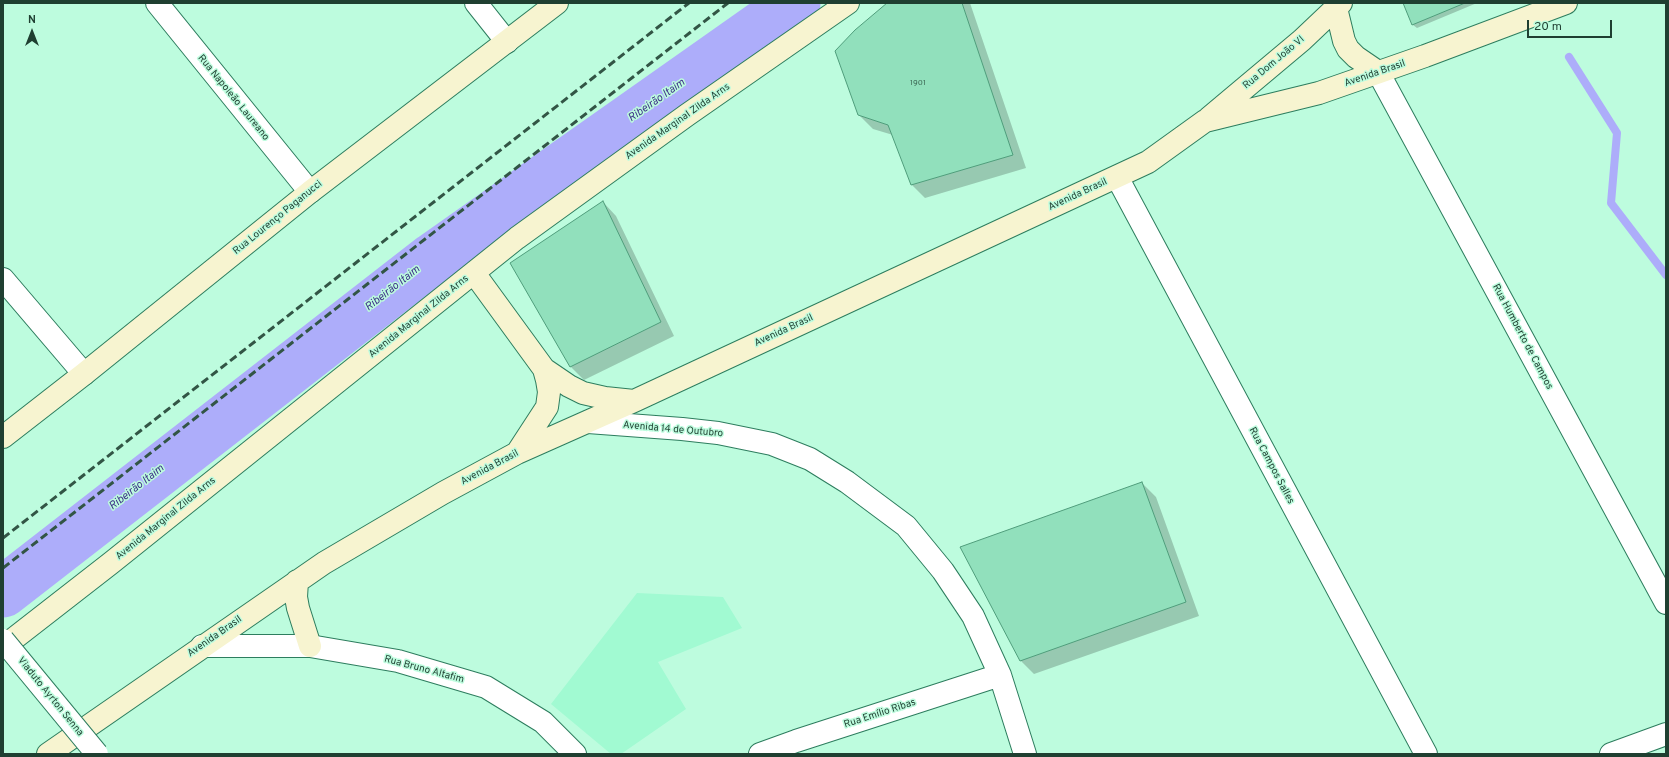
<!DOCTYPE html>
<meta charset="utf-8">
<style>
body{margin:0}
#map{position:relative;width:1669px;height:757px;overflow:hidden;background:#bdfcde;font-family:Overpass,sans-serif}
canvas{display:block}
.frame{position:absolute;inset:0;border:4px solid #1f3f31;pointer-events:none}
.north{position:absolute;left:12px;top:12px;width:40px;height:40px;-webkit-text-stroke:3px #bdfcde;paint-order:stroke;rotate:0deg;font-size:11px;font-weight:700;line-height:16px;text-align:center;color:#1f3f31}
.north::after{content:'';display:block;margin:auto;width:14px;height:18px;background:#1f3f31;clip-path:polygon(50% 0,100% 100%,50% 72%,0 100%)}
.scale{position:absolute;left:1527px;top:20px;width:85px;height:18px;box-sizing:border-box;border:2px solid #1f3f31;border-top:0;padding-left:5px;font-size:12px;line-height:14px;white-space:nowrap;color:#1f3f31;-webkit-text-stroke:3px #bdfcde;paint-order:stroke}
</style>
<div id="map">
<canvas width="1669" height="757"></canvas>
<div class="frame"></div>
<div class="north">N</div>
<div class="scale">20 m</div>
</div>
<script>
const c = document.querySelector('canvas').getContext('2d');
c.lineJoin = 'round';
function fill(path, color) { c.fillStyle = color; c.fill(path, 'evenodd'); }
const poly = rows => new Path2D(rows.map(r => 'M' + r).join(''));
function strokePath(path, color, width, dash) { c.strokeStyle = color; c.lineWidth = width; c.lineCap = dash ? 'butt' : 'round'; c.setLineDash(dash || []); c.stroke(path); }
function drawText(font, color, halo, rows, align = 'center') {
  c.font = font + ' Overpass,sans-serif'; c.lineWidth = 3; c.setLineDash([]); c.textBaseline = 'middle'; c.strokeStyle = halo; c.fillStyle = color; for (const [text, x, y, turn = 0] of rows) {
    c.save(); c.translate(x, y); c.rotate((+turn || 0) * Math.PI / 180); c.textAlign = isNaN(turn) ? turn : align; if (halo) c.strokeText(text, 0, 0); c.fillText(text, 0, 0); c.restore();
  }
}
const built = poly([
 [637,593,723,597,742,628,658,662,686,709,621,754,611,754,551,704]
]);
const shadow = poly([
 [889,3,970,3,1026,168,925,198,911,184,893,135,873,129,859,115],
 [1404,3,1477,3,1417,28,1413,25],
 [603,202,616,216,674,336,584,380,570,366],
 [1142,483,1156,497,1199,616,1034,674,1021,661]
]);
const stream = poly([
 [1569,57,1617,133,1611,203,1666,275]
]);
const river = poly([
 [3,592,433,258,795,3]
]);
const building = poly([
 [887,3,962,3,1013,155,911,185,888,125,858,115,835,51,855,30,887,3],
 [1403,3,1465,3,1412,25,1403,3],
 [603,201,661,322,570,367,510,263,603,201],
 [1142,482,1186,602,1020,661,960,547,1142,482]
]);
const street = poly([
 [157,3,310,192],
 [476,3,507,42],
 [1378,72,1666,603],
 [1117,177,1426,754],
 [3,279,84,374],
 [588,422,682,429,718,433,772,444,810,459,847,482,906,526,943,571,973,616,1000,675,1025,754],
 [202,646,310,646,398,661,486,687,543,722,575,754],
 [760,754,796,741,1000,675],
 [1611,754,1666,734]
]);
const secondary = poly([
 [1336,8,1344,41,1348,49,1356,57,1378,72],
 [1209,118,1302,40,1341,3],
 [474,273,544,369,547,380,549,392,547,407,517,453],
 [544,369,569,386,583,393,605,398,634,401],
 [3,437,84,374,310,192,557,3],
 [297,581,296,597,298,608,310,646],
 [3,647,111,563,517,238,687,115,848,3],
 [48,754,324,563,443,493,517,453,634,401,1148,162,1205,121,1319,93,1425,56,1566,3]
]);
const rail = poly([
 [3,538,689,3],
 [3,568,728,3]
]);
const streetBridge = poly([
 [3,640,97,754]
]);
const numberNames = [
 ["1901",918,83]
];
const streetNames = [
 ["Rua Dom João VI",1274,63,-40],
 ["Avenida Brasil",1375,74,-19],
 ["Rua Napoleão Laureano",233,98,51],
 ["Avenida Marginal Zilda Arns",678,122,-35],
 ["Avenida Brasil",1078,195,-25],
 ["Rua Lourenço Paganucci",278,218,-39],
 ["Avenida Marginal Zilda Arns",419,317,-39],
 ["Avenida Brasil",784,331,-25],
 ["Rua Humberto de Campos",1522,337,62],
 ["Avenida 14 de Outubro",673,430,5],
 ["Rua Campos Salles",1271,466,62],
 ["Avenida Brasil",490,468,-28],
 ["Avenida Marginal Zilda Arns",166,519,-39],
 ["Avenida Brasil",215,637,-35],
 ["Rua Bruno Altafim",424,670,15],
 ["Viaduto Ayrton Senna",50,697,51],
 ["Rua Emílio Ribas",880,714,-18]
];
const waterNames = [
 ["Ribeirão Itaim",657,101,-35],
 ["Ribeirão Itaim",393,289,-38],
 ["Ribeirão Itaim",137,488,-38]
];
fill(built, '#a1fad2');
fill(shadow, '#0003');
strokePath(stream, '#adadfa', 8);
strokePath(river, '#adadfa', 51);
fill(building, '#91e0bc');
strokePath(building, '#4f9d7b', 1);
strokePath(street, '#2d7d5e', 24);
strokePath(secondary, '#2d7d5e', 24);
strokePath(street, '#fff', 22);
strokePath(secondary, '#f7f4d0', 22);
strokePath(rail, '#325545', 3, [8, 4]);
strokePath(streetBridge, '#2d7d5e', 24, []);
strokePath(streetBridge, '#fff', 22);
drawText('8px', '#3c6754', null, numberNames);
drawText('10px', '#1f3f31', '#bdfcde', streetNames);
drawText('italic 11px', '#3c3087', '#bdfcde', waterNames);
</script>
